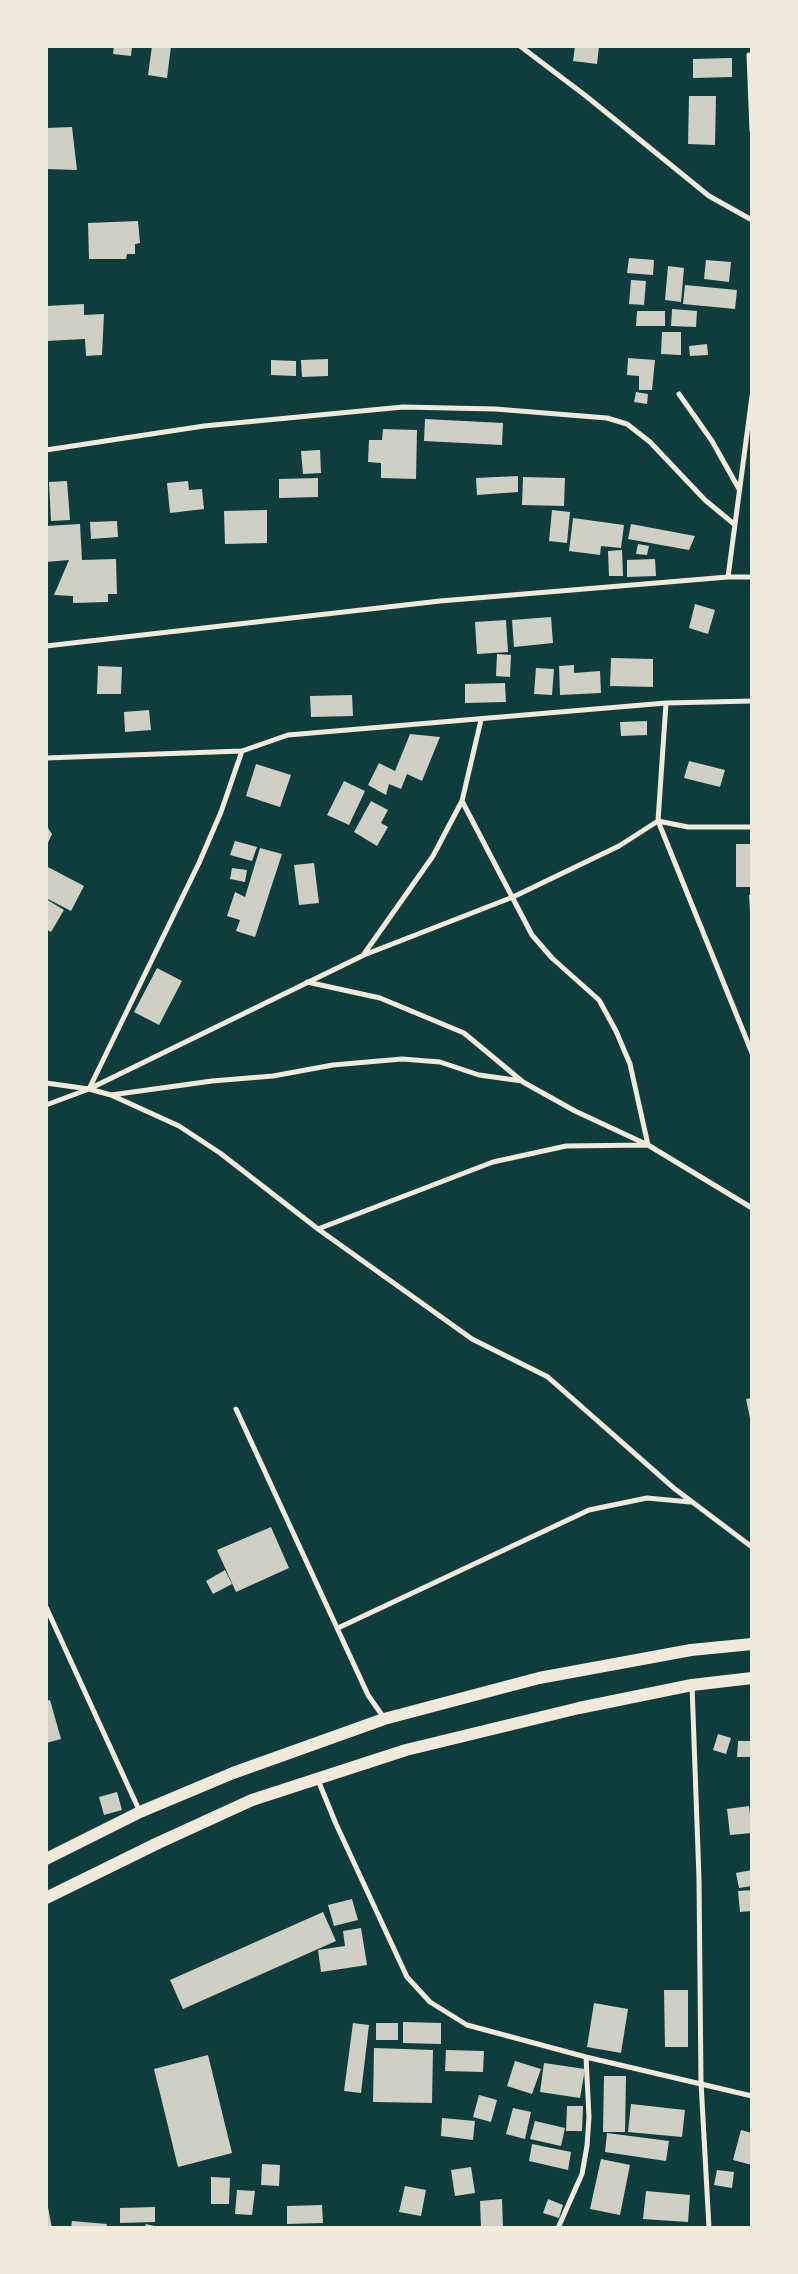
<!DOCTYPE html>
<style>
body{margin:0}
#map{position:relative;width:798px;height:2274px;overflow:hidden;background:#0f3d3e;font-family:"Noto Sans",sans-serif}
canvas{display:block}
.frame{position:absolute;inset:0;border:48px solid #f1e9da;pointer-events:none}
</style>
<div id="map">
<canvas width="798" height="2274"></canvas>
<div class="frame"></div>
</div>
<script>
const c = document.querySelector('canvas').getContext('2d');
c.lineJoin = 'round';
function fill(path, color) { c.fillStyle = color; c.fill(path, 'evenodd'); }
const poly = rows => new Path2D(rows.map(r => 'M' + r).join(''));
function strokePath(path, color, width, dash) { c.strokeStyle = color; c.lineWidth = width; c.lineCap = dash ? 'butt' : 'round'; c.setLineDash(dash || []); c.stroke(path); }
const building = poly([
 [114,46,132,46,131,56,113,54],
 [152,46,171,46,167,78,148,75],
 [575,46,599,46,597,64,573,61],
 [732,58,732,77,693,78,693,59],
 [689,96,716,96,715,145,688,144],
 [72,127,77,170,46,169,46,128],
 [138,221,140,243,135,244,135,254,127,254,126,259,89,259,88,223],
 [629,258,654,260,653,275,627,273],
 [706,260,731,262,729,282,704,279],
 [668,266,684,268,681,302,665,300],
 [631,280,646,281,644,305,629,304],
 [685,285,737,290,735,309,683,304],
 [84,304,84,315,104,314,102,355,86,356,85,339,46,341,46,306],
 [672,309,697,311,696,327,671,326],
 [637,311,665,311,665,326,636,326],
 [662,332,681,332,681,355,661,354],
 [707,344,708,355,690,356,689,346],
 [628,358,655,360,652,390,639,390,639,376,627,375],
 [328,359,328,376,302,377,301,360],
 [271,360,296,361,296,376,271,375],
 [636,392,648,394,647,404,634,402],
 [425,419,503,423,502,445,424,441],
 [383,429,417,430,416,479,381,478,381,463,368,462,369,440,382,440],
 [320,450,321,473,303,474,301,451],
 [518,476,518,492,477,495,476,478],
 [523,477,565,478,564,506,522,505],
 [318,478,318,497,279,498,279,479],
 [67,481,70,520,51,521,49,482],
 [188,481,189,490,202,489,204,509,170,513,167,483],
 [267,510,267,543,225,544,224,511],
 [552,510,570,512,567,543,549,541],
 [573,518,624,525,621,548,601,546,600,555,569,551],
 [117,521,118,537,91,539,90,522],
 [80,524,82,560,116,559,117,594,108,594,108,602,73,603,73,596,54,595,69,560,46,562,46,526],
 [631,524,695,536,689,550,628,539],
 [638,544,649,546,647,555,636,554],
 [622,550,623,576,609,576,608,551],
 [655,559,656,576,627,577,627,560],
 [695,604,715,610,708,634,689,628],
 [551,617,553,643,514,647,512,620],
 [506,620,508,652,477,654,475,622],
 [497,654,511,655,510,677,496,676],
 [611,658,653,659,653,687,610,686],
 [574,665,574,673,600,671,601,693,560,695,559,666],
 [98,666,122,667,121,694,97,694],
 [536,668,554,669,552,695,534,694],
 [505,683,506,702,465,703,465,684],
 [352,695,353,716,311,717,310,696],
 [149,710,151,730,125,732,124,712],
 [647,721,647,735,621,736,620,722],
 [410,734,440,737,422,781,407,774,401,789,389,784,386,795,368,785,379,763,395,771],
 [689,761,725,770,720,787,684,778],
 [256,764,291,775,280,807,246,796],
 [344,781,365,791,349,825,327,815],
 [371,801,388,810,381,823,388,827,377,846,354,832],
 [46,825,52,834,46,847],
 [235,841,257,847,252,861,230,855],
 [736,844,752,844,752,887,736,887],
 [260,848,282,854,255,937,236,931,240,920,227,916,235,892,245,897],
 [314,863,319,903,299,905,294,865],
 [46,866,84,886,71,911,46,898],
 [232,868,247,870,245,882,230,879],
 [749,895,752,895,752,913,750,913],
 [46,899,64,910,51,932,46,929],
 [157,968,182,981,159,1025,134,1012],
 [752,1398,752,1423,751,1423,746,1399],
 [271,1527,289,1568,236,1592,217,1550],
 [225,1570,232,1584,213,1594,206,1581],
 [50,1700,61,1739,46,1743,46,1701],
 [718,1734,731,1738,726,1754,713,1750],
 [738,1741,752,1741,752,1757,737,1757],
 [117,1792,122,1810,104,1815,99,1797],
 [749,1806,752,1833,730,1835,727,1809],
 [752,1870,752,1886,739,1888,736,1873],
 [752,1890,752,1911,740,1912,738,1891],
 [352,1899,358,1920,334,1926,328,1905],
 [323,1912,336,1941,183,2009,170,1980],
 [361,1928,367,1965,321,1972,318,1950,345,1946,343,1931],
 [664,1990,688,1990,688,2047,665,2047],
 [594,2003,628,2009,621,2053,587,2047],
 [403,2022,441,2023,441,2044,403,2043],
 [353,2023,369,2025,361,2093,344,2091],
 [376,2023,398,2023,398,2040,376,2040],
 [374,2048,433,2050,432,2103,373,2102],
 [446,2050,484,2051,483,2072,445,2071],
 [208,2055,232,2153,178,2167,154,2069],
 [515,2061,541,2069,532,2094,507,2086],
 [544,2063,585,2069,580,2098,540,2092],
 [604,2076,626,2076,625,2132,603,2132],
 [479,2095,497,2100,491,2122,473,2117],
 [631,2104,685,2110,682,2137,628,2132],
 [567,2106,583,2106,582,2131,566,2131],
 [513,2108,531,2112,525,2139,506,2134],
 [442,2118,475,2121,473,2140,441,2136],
 [535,2121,565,2128,561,2146,530,2139],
 [741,2130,752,2133,752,2165,733,2160],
 [607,2133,669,2141,666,2161,605,2152],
 [532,2144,571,2152,568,2170,529,2161],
 [601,2159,630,2165,620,2215,590,2209],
 [262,2164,280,2165,279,2186,261,2185],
 [471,2167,475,2193,455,2196,451,2170],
 [717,2170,734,2172,732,2188,714,2185],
 [211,2177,230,2178,229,2204,211,2204],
 [405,2186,426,2190,421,2216,399,2212],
 [237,2190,255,2191,252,2215,235,2214],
 [646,2191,690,2195,688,2222,643,2219],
 [502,2199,503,2228,481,2228,480,2201],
 [548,2199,563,2205,559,2218,543,2213],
 [46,2202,47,2202,52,2228,46,2228],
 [322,2205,323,2223,287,2224,287,2206],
 [155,2207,155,2222,120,2223,120,2208],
 [72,2221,107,2224,106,2228,71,2228],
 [146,2224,154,2226,154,2228,144,2228]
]);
const minor = poly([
 [520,46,586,96,709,196,752,220],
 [749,55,752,131],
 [679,394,712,441,739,489],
 [46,450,204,426,403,407,495,409,607,418,627,424,650,442,705,500,734,524],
 [728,577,752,396],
 [46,646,440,601,728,577,752,577],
 [666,703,658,821,752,1053],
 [46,758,242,751,288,735,666,703,752,701],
 [364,954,433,856,462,801],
 [307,982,380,998,464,1033,523,1082,575,1111,648,1145,752,1208],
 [46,1083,89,1089,111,1095,179,1126,220,1153,318,1229,472,1339,548,1377,675,1489,752,1547],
 [89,1089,199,863,221,812,242,751],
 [111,1095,212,1081,273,1076,333,1065,402,1059,440,1062,479,1075,522,1081],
 [46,1105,89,1089,364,955,513,897,619,846,658,821,688,827,752,827],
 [318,1229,493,1162,566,1146,648,1145,630,1064,616,1031,599,1000,552,958,532,935,462,801,481,720],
 [236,1409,368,1695,384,1718],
 [46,1607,140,1812],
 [338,1628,589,1510,647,1498,690,1502],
 [692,1685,699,1879,701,2082,709,2228],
 [318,1780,336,1824,407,1977,430,2002,467,2025,586,2057,752,2096],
 [558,2228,582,2174,587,2146,589,2117,586,2057]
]);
const primary = poly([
 [46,1859,140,1812,233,1773,384,1719,539,1678,691,1650,752,1644],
 [46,1898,158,1843,252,1800,406,1750,579,1708,692,1685,752,1678]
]);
fill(building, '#cfcfc3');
strokePath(minor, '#f1e9da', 5);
strokePath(primary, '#f1e9da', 12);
</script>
